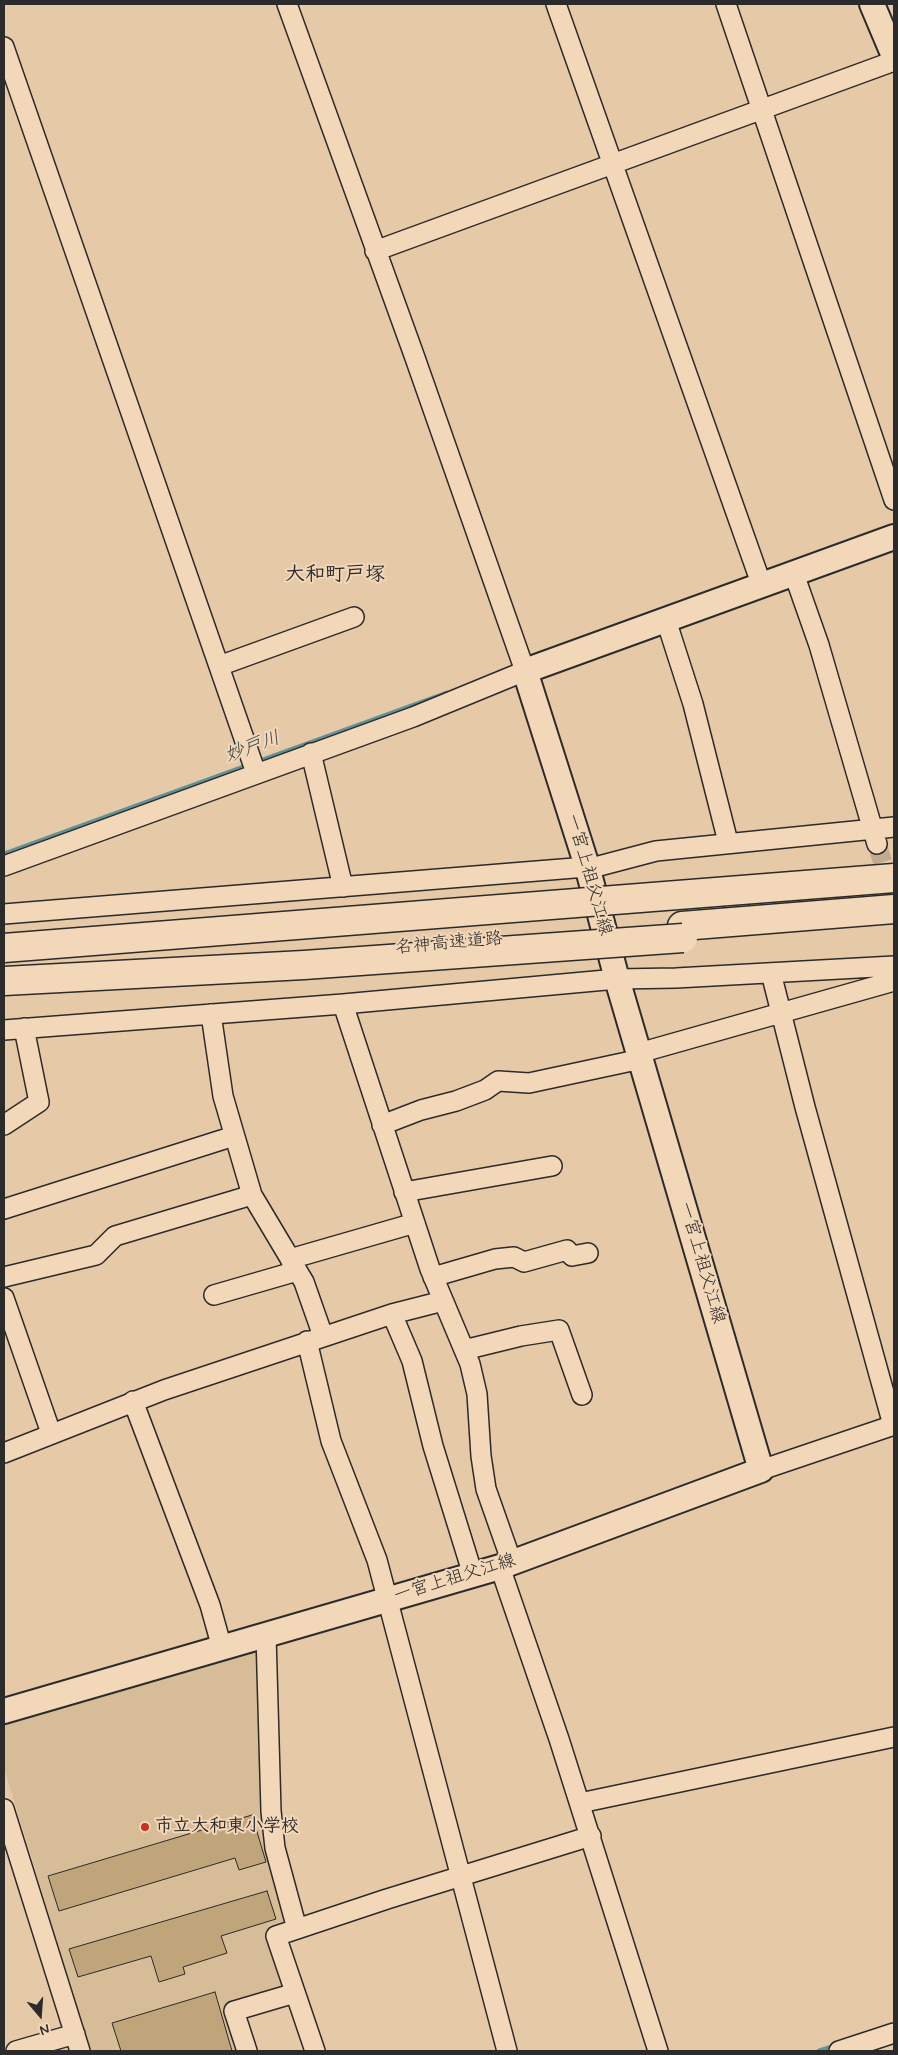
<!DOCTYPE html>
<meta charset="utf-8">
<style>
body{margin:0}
#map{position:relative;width:898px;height:2055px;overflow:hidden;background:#e6caa8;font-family:Mynerve,sans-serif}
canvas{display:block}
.frame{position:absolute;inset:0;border:5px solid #2b2b2b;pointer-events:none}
.north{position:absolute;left:15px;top:1990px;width:50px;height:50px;-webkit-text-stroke:4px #f3d7b9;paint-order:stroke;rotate:162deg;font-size:14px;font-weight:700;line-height:20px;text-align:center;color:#2b2b2b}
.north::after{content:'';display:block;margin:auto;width:18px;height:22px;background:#2b2b2b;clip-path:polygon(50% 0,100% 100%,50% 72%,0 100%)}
</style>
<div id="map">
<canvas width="898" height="2055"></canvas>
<div class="frame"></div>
<div class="north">N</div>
</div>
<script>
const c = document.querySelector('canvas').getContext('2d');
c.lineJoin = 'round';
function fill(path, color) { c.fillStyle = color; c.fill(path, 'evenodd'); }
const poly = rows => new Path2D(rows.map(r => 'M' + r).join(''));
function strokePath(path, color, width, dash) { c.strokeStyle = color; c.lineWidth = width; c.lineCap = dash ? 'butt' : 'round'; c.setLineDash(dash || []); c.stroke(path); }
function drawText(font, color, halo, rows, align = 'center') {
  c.font = font + ' Mynerve,"Klee One",sans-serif'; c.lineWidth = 4; c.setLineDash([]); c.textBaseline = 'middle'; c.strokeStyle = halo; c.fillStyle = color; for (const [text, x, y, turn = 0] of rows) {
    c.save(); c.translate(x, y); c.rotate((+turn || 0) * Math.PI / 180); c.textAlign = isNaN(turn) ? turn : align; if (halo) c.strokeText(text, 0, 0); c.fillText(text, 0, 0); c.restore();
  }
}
const built = poly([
 [262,1648,289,1922,269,1930,289,1989,225,2007,239,2051,91,2051,4,1768,4,1723]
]);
const stream = poly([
 [4,854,447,693],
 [819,2051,837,2045]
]);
const building = poly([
 [252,1815,266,1862,239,1870,235,1858,59,1911,48,1876,252,1815],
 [267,1891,276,1919,221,1936,227,1953,183,1967,185,1974,159,1982,151,1956,78,1977,69,1949,267,1891],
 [215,1992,232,2051,121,2051,112,2023,215,1992]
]);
const minorTunnel = poly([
 [877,844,894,899]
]);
const minor = poly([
 [556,4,762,586],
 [726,4,894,500],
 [4,47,256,773],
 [375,251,894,61],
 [794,574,819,645,877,844],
 [666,620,693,704,728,842],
 [219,666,354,617],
 [311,753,343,887],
 [4,866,413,717,525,671,414,355,287,4],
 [4,914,599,866,656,851,894,827],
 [771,973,805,1107,893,1425],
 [343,1004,430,1269,470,1364,477,1394,481,1456,486,1489,512,1563],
 [211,1014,223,1096,252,1195,304,1282,323,1336],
 [4,1030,343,1004,617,979,676,978,894,966],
 [639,1053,894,981],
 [4,1125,39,1102,24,1028],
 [382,1125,421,1110,456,1101,485,1090,498,1081,529,1083,641,1059],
 [404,1192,552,1166],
 [4,1209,234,1136],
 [290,1259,415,1223],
 [4,1277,96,1255,115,1236,252,1195],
 [433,1277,495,1259,514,1257,524,1262,567,1250,572,1256,588,1253],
 [214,1295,297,1271],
 [4,1298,51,1433],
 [392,1314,412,1361,433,1446,473,1575],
 [307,1341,331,1441,377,1560,507,2051],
 [464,1350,521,1336,559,1330,582,1395],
 [133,1401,210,1605,222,1648],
 [4,1453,164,1390,392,1314,443,1301],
 [761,1470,894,1425],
 [500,1567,559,1739,658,2051],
 [266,1635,271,1811,275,1848,297,1929],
 [580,1803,894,1737],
 [4,1809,80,2051],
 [16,2051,75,2034],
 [247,2051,234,2011,295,1993],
 [315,2051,276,1936,387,1899,591,1836],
 [839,2051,894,2033]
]);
const major = poly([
 [872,4,894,56],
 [4,1711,500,1567,761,1470,617,979,587,866,525,671,894,537]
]);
const highway = poly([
 [682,926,894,909]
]);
const highwayBridge = poly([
 [4,948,894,878],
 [4,981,304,965,683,938]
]);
const markers = [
 [145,1827,5,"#c8321e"]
];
const streetNames = [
 ["一宮上祖父江線",588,875,74],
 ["名神高速道路",449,944,-5],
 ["一宮上祖父江線",701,1263,74],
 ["一宮上祖父江線",455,1579,-17]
];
const poiNames = [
 ["市立大和東小学校",155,1827]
];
const waterNames = [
 ["妙戸川",253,748,-20]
];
const quarterNames = [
 ["大和町戸塚",335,576]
];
fill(built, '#d7bc98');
strokePath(stream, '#629297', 5);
fill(building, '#c0a57a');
strokePath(building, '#2b2b2b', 1);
strokePath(minorTunnel, '#c1aa8f', 19, [19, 9]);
strokePath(minor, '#2b2b2b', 22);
strokePath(major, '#2b2b2b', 28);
strokePath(highway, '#2b2b2b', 31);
strokePath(minor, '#f3d7b9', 19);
strokePath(major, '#f3d7b9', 24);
strokePath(highway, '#f3d7b9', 28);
strokePath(highwayBridge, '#2b2b2b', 31, []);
strokePath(highwayBridge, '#f3d7b9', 28);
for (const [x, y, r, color] of markers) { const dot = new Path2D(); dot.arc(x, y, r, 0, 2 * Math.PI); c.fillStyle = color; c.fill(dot); strokePath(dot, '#f3d7b9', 2); }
drawText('18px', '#2b2b2b', '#f3d7b9', streetNames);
drawText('bold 18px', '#2b2b2b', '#f3d7b9', poiNames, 'left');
drawText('italic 19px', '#394546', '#f3d7b9', waterNames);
drawText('bold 20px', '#2b2b2b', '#f3d7b9', quarterNames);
</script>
